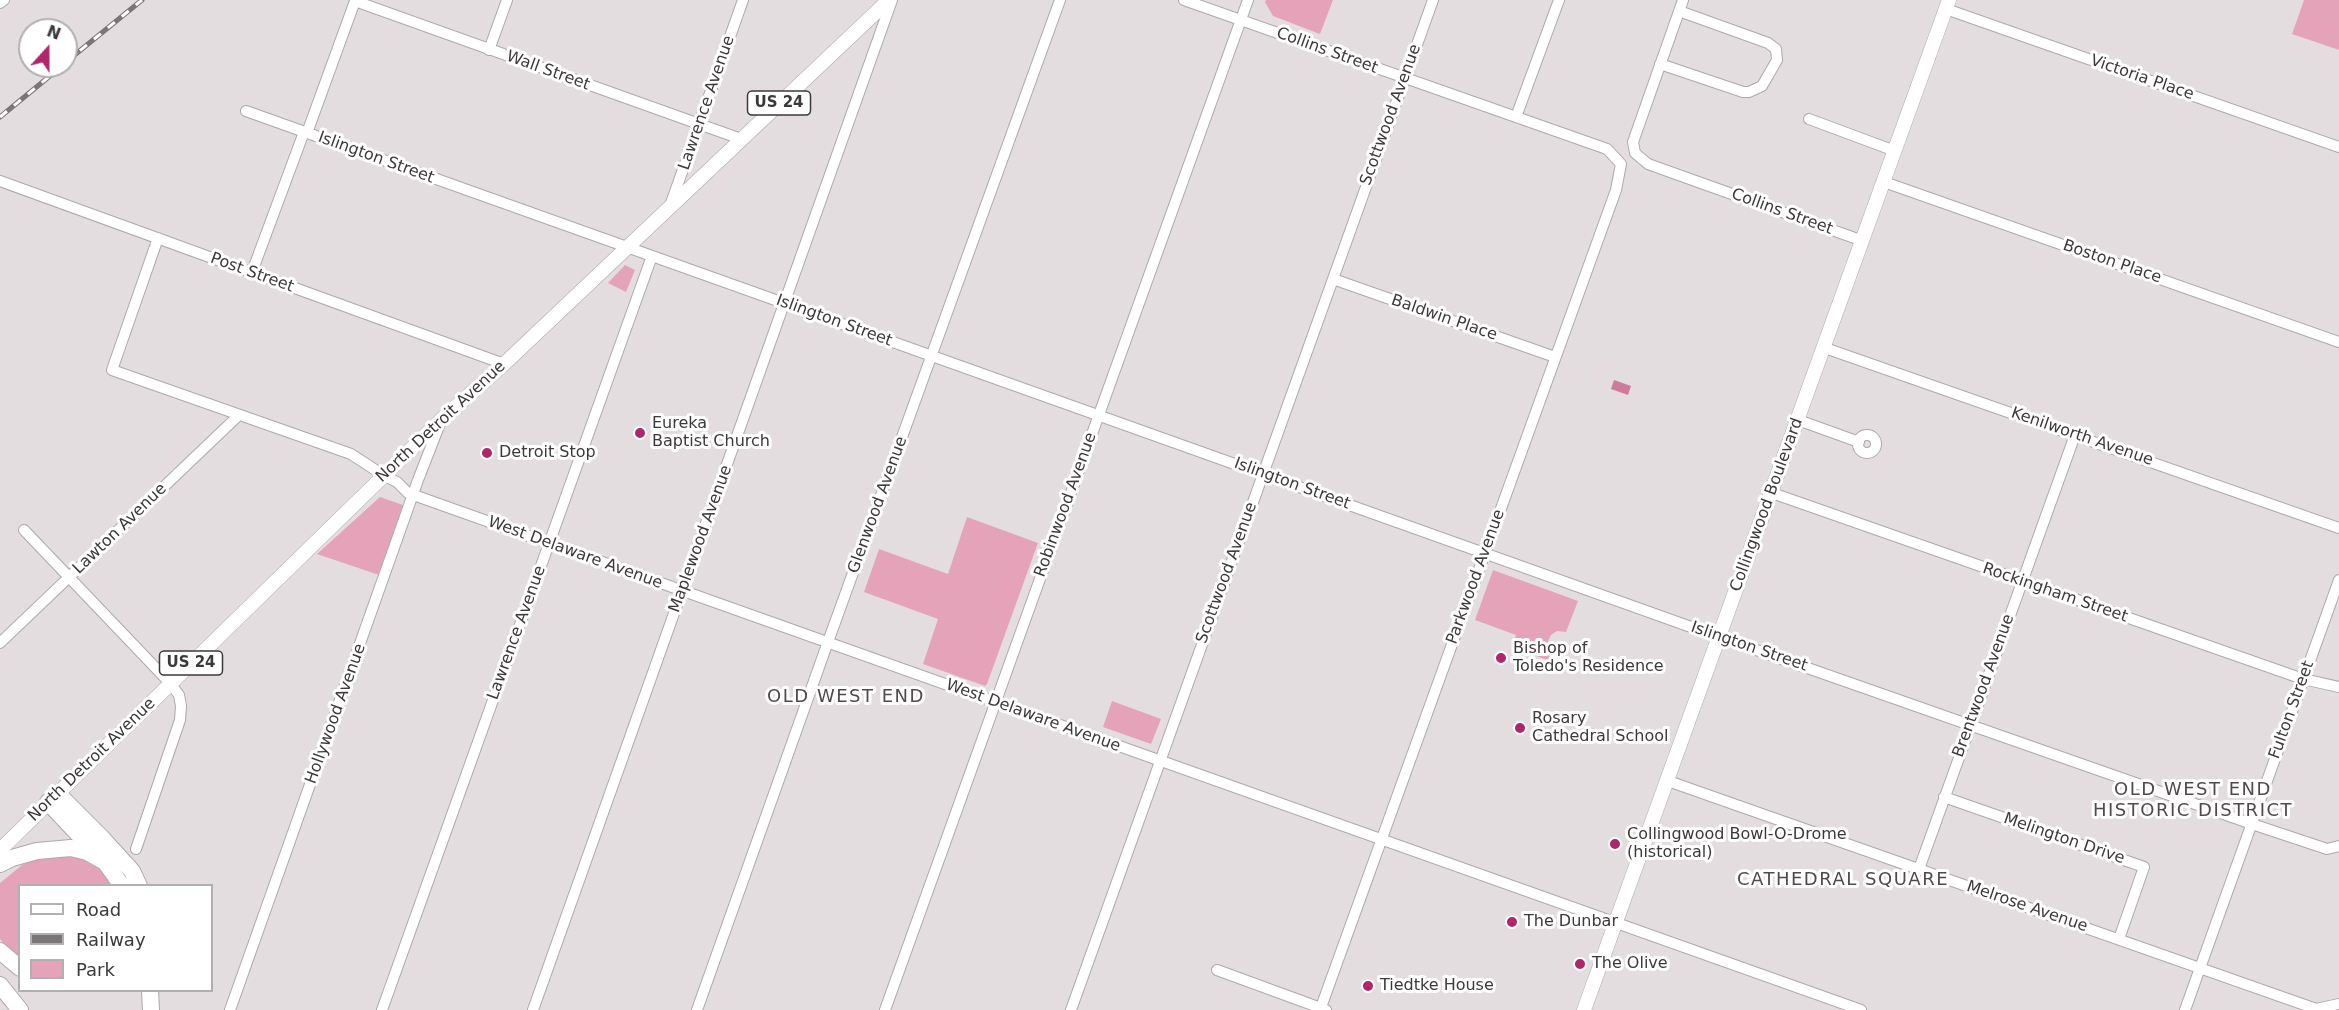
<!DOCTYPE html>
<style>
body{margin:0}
#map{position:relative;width:2339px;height:1010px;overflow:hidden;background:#e4dddf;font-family:"DejaVu Sans",sans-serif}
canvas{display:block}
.legend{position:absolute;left:18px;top:884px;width:195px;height:108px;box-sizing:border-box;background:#fff;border:2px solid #b1b0b0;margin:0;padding:8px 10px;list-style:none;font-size:18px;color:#3c393a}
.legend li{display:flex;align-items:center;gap:12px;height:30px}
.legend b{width:30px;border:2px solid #b1b0b0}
.north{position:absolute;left:18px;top:18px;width:60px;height:60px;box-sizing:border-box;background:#fff;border:2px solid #b1b0b0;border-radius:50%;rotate:21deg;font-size:16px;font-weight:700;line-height:24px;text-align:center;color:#3c393a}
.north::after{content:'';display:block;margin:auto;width:21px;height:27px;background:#b02769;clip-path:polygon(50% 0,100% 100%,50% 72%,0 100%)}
</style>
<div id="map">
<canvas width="2339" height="1010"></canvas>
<ul class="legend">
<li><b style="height:8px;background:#fff"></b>Road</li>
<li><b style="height:8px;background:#7a7577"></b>Railway</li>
<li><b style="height:16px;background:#e5a3ba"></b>Park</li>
</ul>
<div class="north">N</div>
</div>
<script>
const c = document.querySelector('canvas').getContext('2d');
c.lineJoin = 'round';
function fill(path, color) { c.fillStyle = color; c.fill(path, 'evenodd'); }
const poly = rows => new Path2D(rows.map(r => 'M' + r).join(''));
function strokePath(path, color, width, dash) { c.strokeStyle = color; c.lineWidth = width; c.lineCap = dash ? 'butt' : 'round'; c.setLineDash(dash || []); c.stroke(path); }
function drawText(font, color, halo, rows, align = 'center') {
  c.font = font + ' "DejaVu Sans",sans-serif'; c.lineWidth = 6; c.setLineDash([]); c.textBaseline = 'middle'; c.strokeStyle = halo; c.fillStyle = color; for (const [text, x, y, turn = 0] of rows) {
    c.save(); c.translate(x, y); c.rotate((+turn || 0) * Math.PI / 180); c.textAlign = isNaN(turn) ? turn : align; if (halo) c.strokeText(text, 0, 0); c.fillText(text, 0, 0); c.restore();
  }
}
const green = poly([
 [1266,0,1333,0,1320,34,1273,16,1265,2],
 [2304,0,2339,0,2339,50,2292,34],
 [625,265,635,270,626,292,608,283],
 [380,497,403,505,379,575,317,554],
 [967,517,1038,543,987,684,985,686,923,664,938,619,864,592,879,549,948,574],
 [1493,570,1578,601,1566,632,1557,631,1551,635,1548,641,1547,648,1552,662,1518,649,1520,644,1514,642,1516,635,1475,620],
 [1112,701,1161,719,1151,744,1103,727],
 [62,854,96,863,115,885,20,886,19,963,0,939,0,883,22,865,43,855]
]);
const water = poly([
 [1614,380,1631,386,1628,395,1611,389]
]);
const minor = poly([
 [1184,0,1607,149,1621,164,1616,190,1320,1010],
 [1683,0,1633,142,1635,153,1648,164,1863,241],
 [0,3,4,0],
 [1946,9,2339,147],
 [489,50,507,0],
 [1660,64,1743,92,1749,92,1762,86,1777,60,1776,49,1768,43,1679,11],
 [246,111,1705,632,2252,824,2327,849,2339,846],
 [1516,117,1559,0],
 [1809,119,1895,151],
 [307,133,355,1,741,139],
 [0,181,504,364],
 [1884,182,2339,342],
 [670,206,743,0],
 [158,238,112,370,351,454,383,475,397,482,408,493,1861,1010],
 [252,272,304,132],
 [1333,279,1555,357],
 [1825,348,2339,528],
 [1798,420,1859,442],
 '1858 444a9 9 0 1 1 18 0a9 9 0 1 1-18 0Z',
 [1772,493,2303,679,2339,687],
 [24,530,170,683,179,695,181,706,180,720,136,849],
 [0,643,239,415],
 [1668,781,2319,1010],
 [1944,797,2144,867,2119,939],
 [1919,869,2075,435],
 [1217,970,1326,1010],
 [2316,1009,2339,1004],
 [230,1010,418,480,441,421],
 [382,1010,652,256],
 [533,1010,892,0],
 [697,1010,824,653,1060,0],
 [885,1010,1248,0],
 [1071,1010,1433,0],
 [2185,1010,2339,580]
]);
const major = poly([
 [0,850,443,418,504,364,889,0],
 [1584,1010,1949,0]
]);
const highway = poly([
 [57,793,103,839,132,871,139,886],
 [48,802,97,854],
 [0,864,12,858,37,851,71,848,87,852,105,862,122,886],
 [0,951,20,968],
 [0,985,20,1010],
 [150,990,151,1010]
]);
const rail = poly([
 [66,62,142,0],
 [0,117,62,66]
]);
const markers = [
 [640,433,6,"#b02769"],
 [487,453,6,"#b02769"],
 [1501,658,6,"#b02769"],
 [1520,728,6,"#b02769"],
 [1615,844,6,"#b02769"],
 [1512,922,6,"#b02769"],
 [1580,964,6,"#b02769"],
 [1368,986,6,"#b02769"]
];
const shields = [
 [779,103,63],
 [191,663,63]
];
const shieldNames = [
 ["US 24",779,103],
 ["US 24",191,663]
];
const streetNames = [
 ["Collins Street",1327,51,20],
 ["Wall Street",548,71,20],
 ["Victoria Place",2142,78,19],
 ["Lawrence Avenue",707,103,-71],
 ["Scottwood Avenue",1391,115,-70],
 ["Islington Street",376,158,20],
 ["Collins Street",1782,212,20],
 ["Boston Place",2112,262,19],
 ["Post Street",252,273,20],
 ["Baldwin Place",1444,318,19],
 ["Islington Street",834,321,20],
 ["North Detroit Avenue",441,422,-43],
 ["Kenilworth Avenue",2082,437,19],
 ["Islington Street",1292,484,20],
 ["Glenwood Avenue",878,505,-70],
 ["Robinwood Avenue",1066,505,-70],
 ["Collingwood Boulevard",1767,505,-70],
 ["Lawton Avenue",120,529,-44],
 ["Maplewood Avenue",701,539,-70],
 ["West Delaware Avenue",575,553,20],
 ["Scottwood Avenue",1227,573,-70],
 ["Parkwood Avenue",1476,577,-70],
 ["Rockingham Street",2055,593,19],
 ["Lawrence Avenue",517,633,-70],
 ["Islington Street",1749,647,19],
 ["Brentwood Avenue",1984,686,-70],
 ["Fulton Street",2292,710,-70],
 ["Hollywood Avenue",336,714,-70],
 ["West Delaware Avenue",1033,716,20],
 ["North Detroit Avenue",92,760,-44],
 ["Melington Drive",2064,839,19],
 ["Melrose Avenue",2027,907,19]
];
const poiNames = [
 ["Eureka",652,424],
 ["Baptist Church",652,442],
 ["Detroit Stop",499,453],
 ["Bishop of",1513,649],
 ["Toledo's Residence",1513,667],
 ["Rosary",1532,719],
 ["Cathedral School",1532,737],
 ["Collingwood Bowl-O-Drome",1627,835],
 ["(historical)",1627,853],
 ["The Dunbar",1524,922],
 ["The Olive",1592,964],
 ["Tiedtke House",1380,986]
];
const neighbourhoodNames = [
 ["OLD WEST END",846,697],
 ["OLD WEST END",2193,790],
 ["HISTORIC DISTRICT",2193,811],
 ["CATHEDRAL SQUARE",1843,880]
];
fill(green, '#e5a3ba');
fill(water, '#cf7a9a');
strokePath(minor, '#afa8aa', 12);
strokePath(major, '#afa8aa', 15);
strokePath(highway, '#afa8aa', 18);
strokePath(minor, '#fff', 10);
strokePath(major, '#fff', 14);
strokePath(highway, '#fff', 16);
strokePath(rail, '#7a7577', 5);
strokePath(rail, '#fff', 3, [9]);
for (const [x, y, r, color] of markers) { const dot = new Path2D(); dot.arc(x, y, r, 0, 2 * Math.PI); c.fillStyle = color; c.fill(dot); strokePath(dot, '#fff', 2); }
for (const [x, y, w] of shields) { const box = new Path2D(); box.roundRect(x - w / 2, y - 12, w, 24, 4.5); c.fillStyle = '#fff'; c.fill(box); strokePath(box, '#3c393a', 1.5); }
drawText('bold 15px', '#3c393a', null, shieldNames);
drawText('16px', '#3c393a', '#fff', streetNames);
drawText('16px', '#3c393a', '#fff', poiNames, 'left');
c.letterSpacing = '1.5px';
drawText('18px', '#504a4c', '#fff', neighbourhoodNames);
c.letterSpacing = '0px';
</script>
